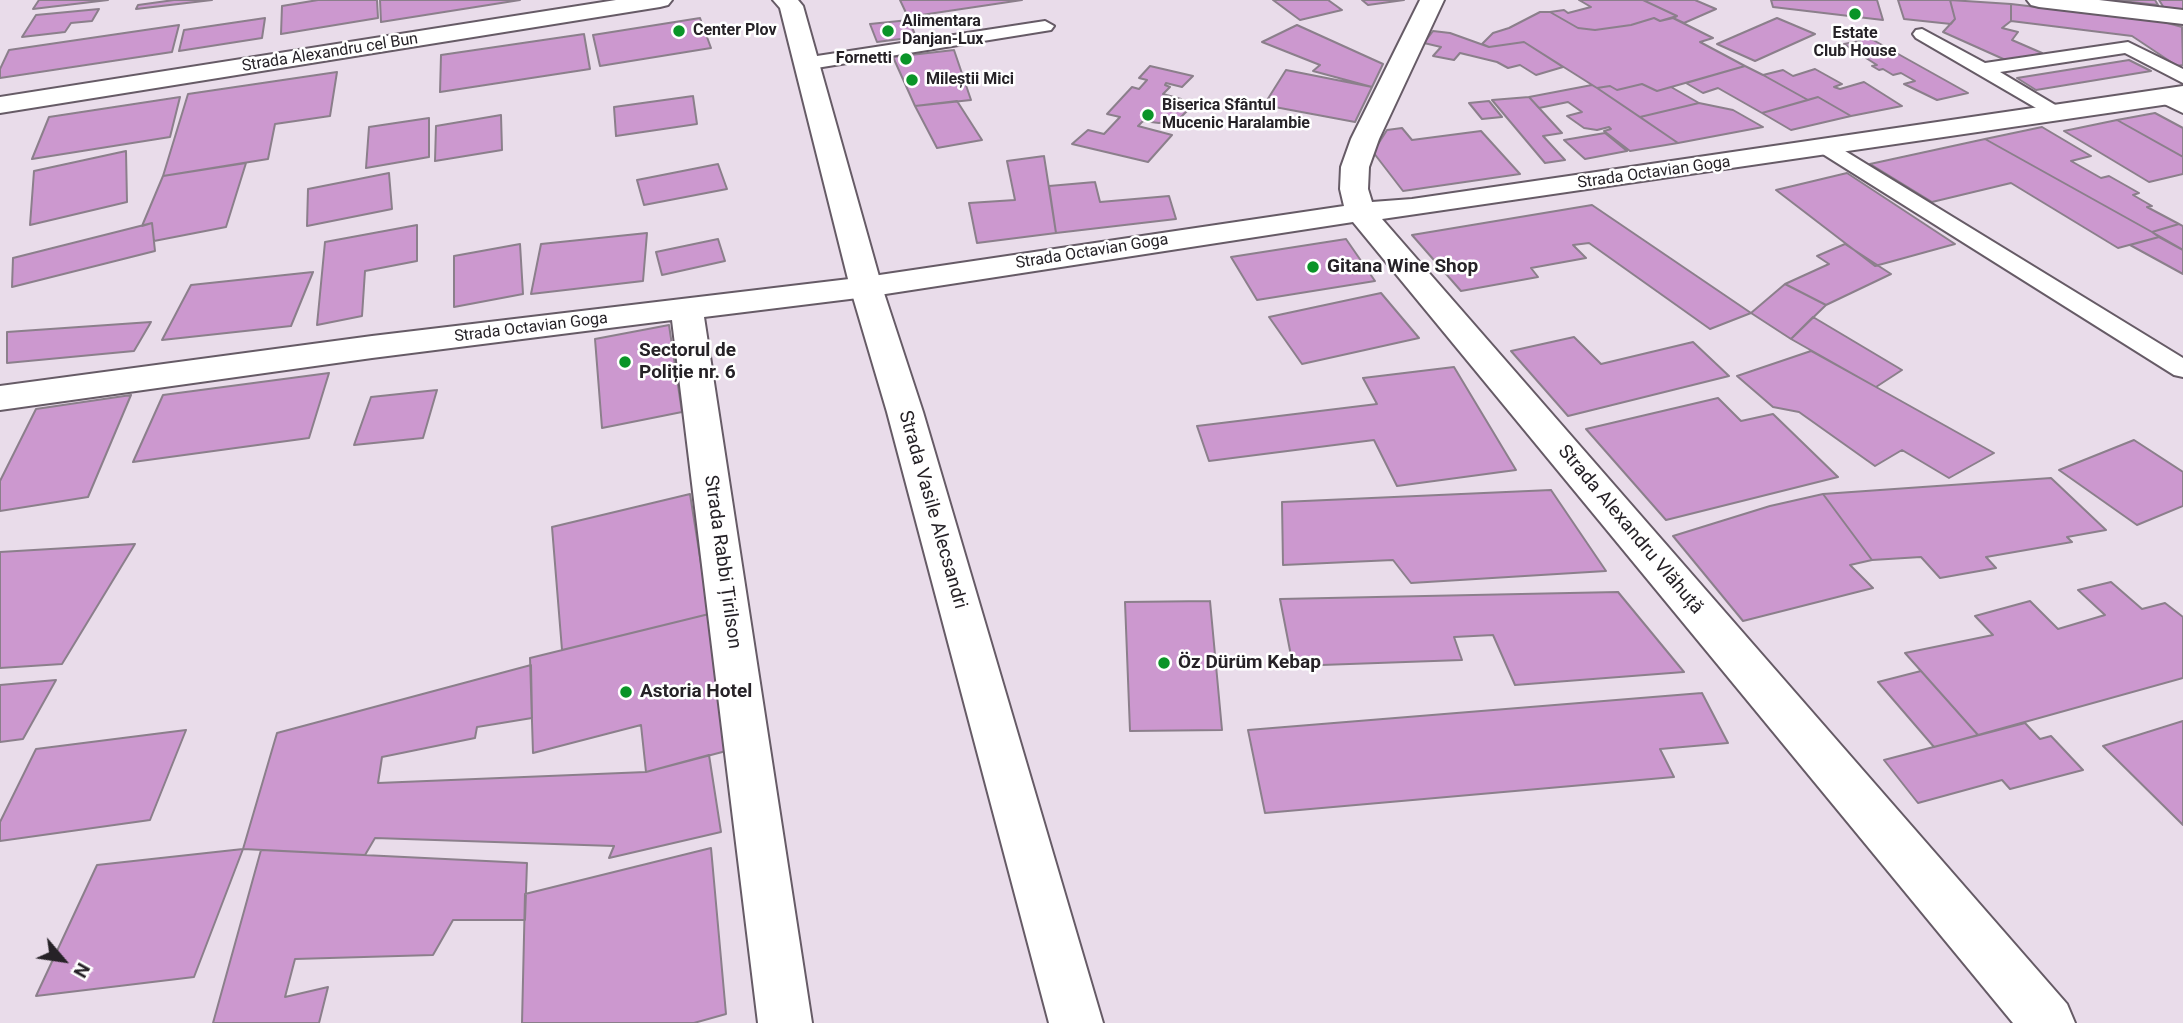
<!DOCTYPE html>
<meta charset="utf-8">
<style>
body{margin:0}
#map{position:relative;width:2183px;height:1023px;overflow:hidden;background:#e9dcea;font-family:Roboto,sans-serif}
canvas{display:block}
.north{position:absolute;left:28px;top:925px;width:70px;height:70px;-webkit-text-stroke:5px #fff;paint-order:stroke;rotate:119deg;font-size:19px;font-weight:700;line-height:28px;text-align:center;color:#262227}
.north::after{content:'';display:block;margin:auto;width:24px;height:32px;background:#262227;clip-path:polygon(50% 0,100% 100%,50% 72%,0 100%)}
</style>
<div id="map">
<canvas width="2183" height="1023"></canvas>
<div class="north">N</div>
</div>
<script>
const c = document.querySelector('canvas').getContext('2d');
c.lineJoin = 'round';
function fill(path, color) { c.fillStyle = color; c.fill(path, 'evenodd'); }
const poly = rows => new Path2D(rows.map(r => 'M' + r).join(''));
function strokePath(path, color, width, dash) { c.strokeStyle = color; c.lineWidth = width; c.lineCap = dash ? 'butt' : 'round'; c.setLineDash(dash || []); c.stroke(path); }
function drawText(font, color, halo, rows, align = 'center') {
  c.font = font + ' Roboto,sans-serif'; c.lineWidth = 5; c.setLineDash([]); c.textBaseline = 'middle'; c.strokeStyle = halo; c.fillStyle = color; for (const [text, x, y, turn = 0] of rows) {
    c.save(); c.translate(x, y); c.rotate((+turn || 0) * Math.PI / 180); c.textAlign = isNaN(turn) ? turn : align; if (halo) c.strokeText(text, 0, 0); c.fillText(text, 0, 0); c.restore();
  }
}
const building = poly([
 [39,0,108,0,33,9,39,0],
 [212,0,136,9,138,5,174,0,212,0],
 [318,0,377,0,378,18,281,34,282,6,318,0],
 [380,0,520,0,381,22,380,0],
 [900,0,1022,0,908,17,900,0],
 [1273,0,1328,0,1342,10,1300,20,1273,0],
 [1362,0,1404,0,1368,5,1362,0],
 [1579,0,1643,0,1677,16,1660,21,1654,18,1631,25,1595,30,1578,28,1550,12,1564,10,1568,13,1591,7,1579,0],
 [1643,0,1695,0,1716,9,1684,23,1673,18,1677,16,1643,0],
 [1771,0,1877,0,1883,20,1773,7,1771,0],
 [1898,0,1950,0,1955,19,1951,24,1904,19,1898,0],
 [1950,0,2011,4,2011,21,2002,28,2018,32,2012,40,2042,53,2010,62,1943,32,1955,19,1950,0],
 [2112,0,2155,0,2158,5,2112,0],
 [2159,0,2183,0,2183,10,2164,8,2159,0],
 [2011,4,2164,22,2182,27,2183,65,2177,66,2132,36,2011,21,2011,4],
 [99,9,92,21,71,23,65,32,22,37,36,15,99,9],
 [1540,12,1550,12,1578,28,1595,30,1631,25,1654,18,1660,21,1673,18,1713,38,1700,42,1745,66,1657,91,1642,84,1617,90,1610,86,1597,88,1524,42,1489,47,1482,44,1493,33,1509,28,1540,12],
 [265,18,262,38,179,51,184,30,265,18],
 [700,18,711,48,600,66,593,35,700,18],
 [1777,18,1815,34,1755,61,1717,44,1777,18],
 [909,20,916,37,877,42,870,24,909,20],
 [179,25,172,52,0,78,0,69,9,50,179,25],
 [1297,25,1383,64,1372,87,1313,71,1320,65,1262,42,1297,25],
 [1433,31,1450,33,1489,47,1524,42,1563,67,1536,75,1520,65,1508,68,1497,62,1460,53,1454,60,1433,56,1441,47,1424,43,1433,31],
 [584,34,590,69,440,92,441,55,584,34],
 [1866,36,1968,93,1937,100,1904,84,1915,81,1901,73,1893,75,1883,69,1879,70,1872,66,1877,65,1844,44,1860,41,1856,38,1866,36],
 [954,50,971,100,915,106,893,57,954,50],
 [2129,60,2151,71,2036,90,2017,78,2129,60],
 [1150,66,1193,76,1182,87,1166,83,1165,85,1170,87,1163,94,1181,99,1186,104,1187,111,1179,119,1159,123,1143,121,1138,126,1172,135,1148,162,1072,144,1088,130,1104,134,1120,117,1107,114,1132,87,1139,89,1147,80,1139,78,1150,66],
 [1745,66,1763,75,1808,100,1762,113,1718,88,1703,93,1686,83,1745,66],
 [1815,69,1842,84,1834,87,1840,89,1864,82,1902,106,1851,116,1818,97,1808,100,1763,75,1783,70,1793,76,1815,69],
 [1286,70,1372,87,1355,122,1264,105,1286,70],
 [337,72,330,116,275,124,268,159,163,176,188,94,337,72],
 [1642,84,1657,91,1671,87,1699,103,1640,117,1597,88,1610,86,1617,90,1642,84],
 [1592,85,1597,88,1678,143,1630,151,1604,131,1611,129,1609,127,1597,130,1584,128,1567,116,1582,112,1568,102,1539,108,1529,97,1592,85],
 [693,96,697,124,616,136,614,107,693,96],
 [180,97,170,137,32,159,49,117,180,97],
 [1529,97,1562,133,1543,136,1565,160,1545,163,1492,100,1529,97],
 [1818,97,1851,116,1791,130,1762,113,1818,97],
 [957,101,982,140,937,148,915,106,957,101],
 [1489,101,1502,117,1482,119,1469,103,1489,101],
 [1699,103,1733,110,1763,127,1678,143,1640,117,1699,103],
 [2155,113,2183,128,2183,157,2117,120,2155,113],
 [501,115,502,150,435,161,436,126,501,115],
 [429,118,429,157,366,168,369,127,429,118],
 [2117,120,2183,157,2183,174,2149,182,2064,131,2117,120],
 [2042,127,2091,156,2071,161,2101,178,2109,176,2139,193,2133,195,2152,206,2147,207,2179,224,2152,232,1985,139,2042,127],
 [1402,128,1412,140,1481,131,1520,174,1403,191,1373,152,1387,130,1402,128],
 [1605,133,1627,151,1585,159,1564,140,1605,133],
 [1985,139,2152,232,2159,237,2118,248,2011,183,1932,202,1870,164,1985,139],
 [126,151,127,202,30,225,34,171,126,151],
 [1044,156,1056,233,977,243,969,203,1015,200,1007,161,1044,156],
 [246,163,226,227,154,241,152,223,142,226,163,176,246,163],
 [718,164,727,189,644,205,637,180,718,164],
 [389,173,392,209,307,226,308,189,389,173],
 [1847,173,1955,244,1875,266,1776,190,1847,173],
 [1095,182,1100,202,1169,196,1176,219,1056,233,1049,186,1095,182],
 [1592,205,1751,313,1710,329,1589,243,1573,245,1586,258,1531,268,1538,277,1461,291,1412,235,1592,205],
 [152,223,155,251,12,287,13,258,152,223],
 [2179,224,2183,226,2183,250,2152,232,2179,224],
 [417,225,417,261,365,271,362,316,317,325,325,242,417,225],
 [647,233,643,281,531,294,541,244,647,233],
 [2159,237,2183,250,2183,274,2130,245,2159,237],
 [718,239,725,261,662,275,656,252,718,239],
 [1346,239,1375,281,1257,300,1231,257,1346,239],
 [520,244,523,294,454,307,454,256,520,244],
 [1845,244,1891,274,1826,305,1785,284,1829,264,1817,256,1845,244],
 [313,272,291,326,162,340,191,285,313,272],
 [1785,284,1826,305,1791,339,1751,313,1785,284],
 [1381,293,1419,338,1302,364,1269,317,1381,293],
 [1813,317,1902,370,1876,387,1791,339,1813,317],
 [151,322,134,351,7,363,7,332,151,322],
 [669,325,682,412,602,428,595,339,669,325],
 [1574,337,1601,364,1693,342,1729,376,1568,416,1511,351,1574,337],
 [1811,351,1876,387,1994,453,1949,478,1902,450,1875,466,1799,412,1773,407,1737,376,1811,351],
 [1454,367,1516,470,1397,486,1374,440,1209,461,1197,426,1377,404,1363,378,1454,367],
 [329,373,309,438,133,462,163,395,329,373],
 [437,390,423,438,354,445,371,397,437,390],
 [131,395,88,497,0,511,0,481,36,409,131,395],
 [1718,398,1741,421,1773,414,1838,477,1666,520,1586,429,1718,398],
 [2134,440,2183,472,2183,506,2137,525,2059,470,2134,440],
 [2051,478,2106,530,2067,537,2072,542,1986,557,1996,568,1940,578,1921,557,1872,560,1823,494,2051,478],
 [1551,490,1606,571,1411,583,1393,560,1283,565,1282,502,1551,490],
 [690,494,709,614,562,650,552,527,690,494],
 [1823,494,1872,560,1850,565,1873,588,1743,621,1673,536,1770,506,1823,494],
 [135,544,62,664,0,668,0,552,135,544],
 [2111,582,2142,609,2165,603,2183,617,2183,678,1978,735,1905,653,1993,635,1975,616,2030,601,2058,629,2105,615,2078,590,2111,582],
 [1618,592,1684,672,1515,685,1493,635,1454,637,1462,660,1293,666,1280,599,1618,592],
 [1210,601,1222,730,1130,731,1125,602,1210,601],
 [709,614,730,750,646,772,641,725,533,753,530,658,709,614],
 [531,665,532,718,477,727,475,738,382,757,378,783,646,772,709,755,721,832,609,858,614,846,375,838,365,855,243,849,277,733,531,665],
 [1921,671,1978,735,1934,747,1878,682,1921,671],
 [56,680,23,739,0,742,0,685,56,680],
 [1702,693,1728,743,1660,749,1674,777,1265,813,1248,730,1702,693],
 [2183,721,2183,825,2103,746,2183,721],
 [2025,723,2040,739,2051,736,2083,770,2010,789,2002,780,1918,803,1884,760,2025,723],
 [186,730,150,820,0,841,0,822,36,749,186,730],
 [711,848,726,1014,694,1023,522,1023,525,894,711,848],
 [243,849,194,977,36,996,97,865,243,849],
 [261,850,527,863,525,920,453,920,433,955,295,959,285,997,328,987,319,1023,213,1023,261,850]
]);
const service = poly([
 [1045,21,1054,26,1051,30,804,70,795,64,804,58,1045,21],
 [1922,29,1985,63,2128,42,2183,69,2183,83,2125,53,2000,72,2062,109,2065,113,2055,119,1916,38,1913,34,1916,30,1922,29],
 [2165,91,2183,99,2183,113,2158,101,2155,97,2165,91],
 [1825,141,1832,143,2183,358,2183,377,2174,375,1818,151,1815,147,1818,143,1825,141]
]);
const minor = poly([
 [1420,0,1444,0,1379,139,1369,167,1368,189,1372,202,1412,199,2183,86,2183,102,1382,219,2067,1004,2075,1023,2013,1023,1353,222,866,297,704,317,812,1023,758,1023,672,320,372,358,0,410,0,386,372,336,866,277,1344,206,1340,189,1341,167,1351,139,1420,0],
 [2027,0,2099,0,2183,10,2183,24,2039,7,2031,5,2027,0]
]);
const secondary = poly([
 [616,0,672,0,668,5,660,7,0,113,0,97,616,0],
 [773,0,798,0,803,6,882,287,923,412,1103,1023,1049,1023,887,412,850,287,780,8,773,0]
]);
const markers = [
 [1855,14,7,"#0a9428"],
 [679,31,7,"#0a9428"],
 [888,31,7,"#0a9428"],
 [906,59,7,"#0a9428"],
 [912,80,7,"#0a9428"],
 [1148,115,7,"#0a9428"],
 [1313,267,7,"#0a9428"],
 [625,362,7,"#0a9428"],
 [1164,663,7,"#0a9428"],
 [626,692,7,"#0a9428"]
];
const farPoinames = [
 ["Alimentara",902,22],
 ["Danjan-Lux",902,40],
 ["Center Plov",693,31],
 ["Estate",1855,34,"center"],
 ["Club House",1855,52,"center"],
 ["Fornetti",892,59,"right"],
 ["Mileștii Mici",926,80],
 ["Biserica Sfântul",1162,106],
 ["Mucenic Haralambie",1162,124]
];
const farStreetnames = [
 ["Strada Alexandru cel Bun",330,53,-9],
 ["Strada Octavian Goga",1654,173,-8],
 ["Strada Octavian Goga",1092,252,-9],
 ["Strada Octavian Goga",531,328,-7]
];
const poiNames = [
 ["Gitana Wine Shop",1327,267],
 ["Sectorul de",639,351],
 ["Poliție nr. 6",639,373],
 ["Öz Dürüm Kebap",1178,663],
 ["Astoria Hotel",640,692]
];
const streetNames = [
 ["Strada Vasile Alecsandri",932,510,74],
 ["Strada Alexandru Vlăhuță",1630,530,50],
 ["Strada Rabbi Țirilson",722,562,82]
];
fill(building, '#cc98cf');
strokePath(building, '#8b7f8b', 2);
strokePath(service, '#665b66', 4);
strokePath(minor, '#665b66', 4);
strokePath(secondary, '#665b66', 4);
fill(service, '#fff');
fill(minor, '#fff');
fill(secondary, '#fff');
for (const [x, y, r, color] of markers) { const dot = new Path2D(); dot.arc(x, y, r, 0, 2 * Math.PI); c.fillStyle = color; c.fill(dot); strokePath(dot, '#fff', 2.5); }
drawText('bold 16px', '#262227', '#fff', farPoinames, 'left');
drawText('16px', '#262227', '#fff', farStreetnames);
drawText('bold 19px', '#262227', '#fff', poiNames, 'left');
drawText('19px', '#262227', '#fff', streetNames);
</script>
